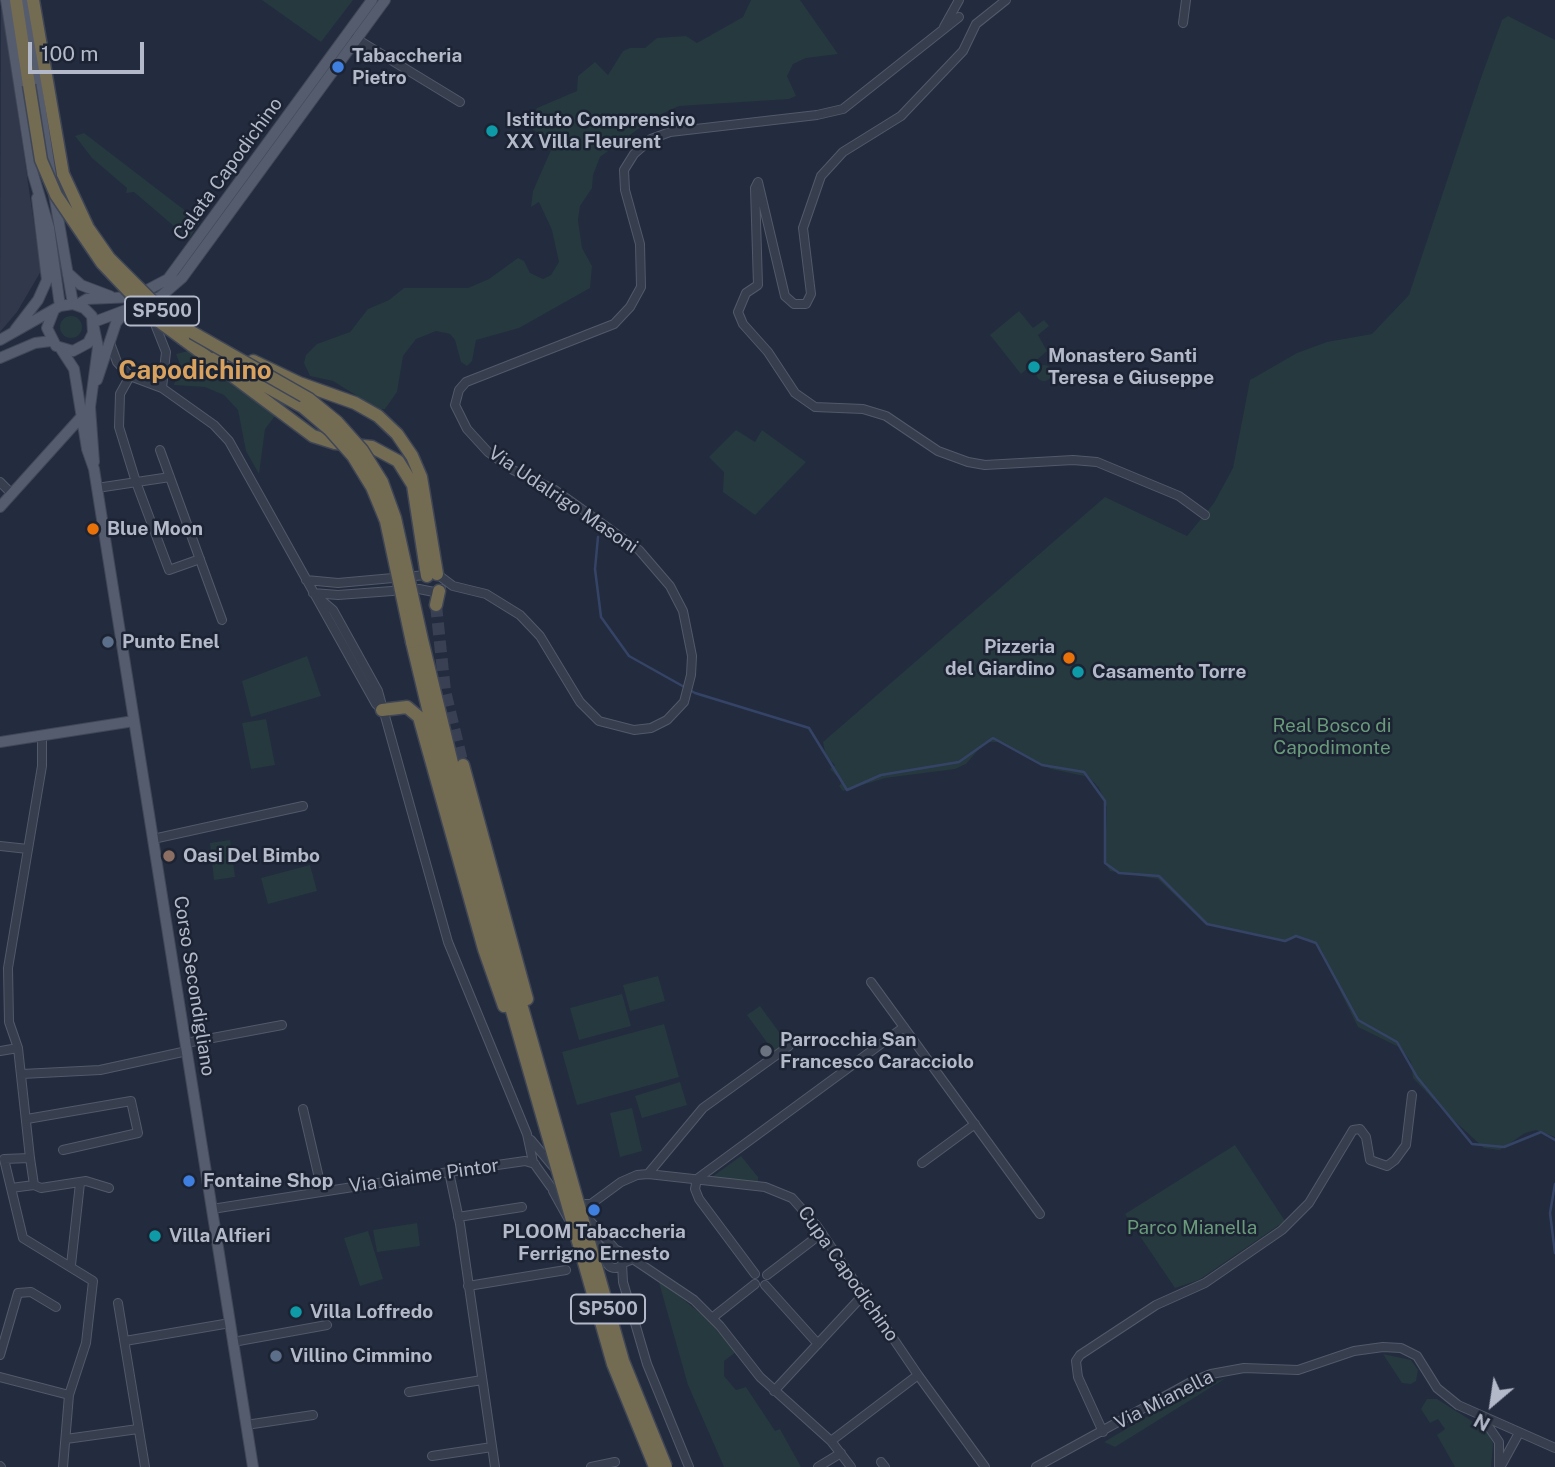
<!DOCTYPE html>
<style>
body{margin:0}
#map{position:relative;width:1555px;height:1467px;overflow:hidden;background:#232b3e;font-family:"Public Sans",sans-serif}
canvas{display:block}
.north{position:absolute;left:1457px;top:1369px;width:70px;height:70px;-webkit-text-stroke:5px #1c2333;paint-order:stroke;rotate:209deg;font-size:19px;font-weight:700;line-height:28px;text-align:center;color:#b3b9c9}
.north::after{content:'';display:block;margin:auto;width:24px;height:32px;background:#b3b9c9;clip-path:polygon(50% 0,100% 100%,50% 72%,0 100%)}
.scale{position:absolute;left:28px;top:42px;width:116px;height:32px;box-sizing:border-box;border:4px solid #b3b9c9;border-top:0;padding-left:9px;font-size:21px;line-height:24px;white-space:nowrap;color:#b3b9c9;-webkit-text-stroke:5px #1c2333;paint-order:stroke}
</style>
<div id="map">
<canvas width="1555" height="1467"></canvas>
<div class="north">N</div>
<div class="scale">100 m</div>
</div>
<script>
const c = document.querySelector('canvas').getContext('2d');
c.lineJoin = 'round';
function fill(path, color) { c.fillStyle = color; c.fill(path, 'evenodd'); }
const poly = rows => new Path2D(rows.map(r => 'M' + r).join(''));
function strokePath(path, color, width, dash) { c.strokeStyle = color; c.lineWidth = width; c.lineCap = dash ? 'butt' : 'round'; c.setLineDash(dash || []); c.stroke(path); }
function drawText(font, color, halo, rows, align = 'center') {
  c.font = font + ' "Public Sans",sans-serif'; c.lineWidth = 5; c.setLineDash([]); c.textBaseline = 'middle'; c.strokeStyle = halo; c.fillStyle = color; for (const [text, x, y, turn = 0] of rows) {
    c.save(); c.translate(x, y); c.rotate((+turn || 0) * Math.PI / 180); c.textAlign = isNaN(turn) ? turn : align; if (halo) c.strokeText(text, 0, 0); c.fillText(text, 0, 0); c.restore();
  }
}
const airport = poly([
 [1,0,41,271,17,312,0,332]
]);
const green = poly([
 [262,0,353,0,321,42],
 [751,0,800,0,838,54,806,58,793,64,787,76,796,96,789,99,679,106,653,118,600,157,593,175,592,188,580,206,578,220,582,248,592,266,590,288,519,328,476,340,472,361,467,366,461,362,455,340,450,334,436,331,416,339,403,356,397,392,385,409,378,409,333,381,310,376,304,363,306,355,317,344,350,332,368,309,389,300,404,288,468,288,489,279,518,258,524,261,530,273,543,279,551,275,559,262,552,230,539,202,531,207,533,191,551,150,547,136,533,130,531,122,537,108,577,91,578,76,595,62,608,75,623,51,630,48,645,48,657,38,686,36,697,43,743,17],
 [1508,16,1555,40,1555,1137,1536,1130,1525,1133,1500,1150,1484,1148,1448,1115,1413,1078,1411,1062,1401,1048,1358,1027,1316,943,1296,936,1285,941,1204,923,1158,879,1110,871,1105,863,1107,807,1099,788,1089,777,1051,769,1000,742,985,742,966,764,955,769,885,778,843,791,839,786,842,782,830,769,835,765,826,757,823,742,1105,497,1187,536,1214,503,1233,468,1250,380,1297,353,1327,342,1372,334,1409,295,1482,75,1502,20],
 [84,133,200,222,189,239,134,192,126,193,127,188,92,158,75,136],
 [1019,311,1033,328,1044,320,1049,326,1038,335,1047,351,1021,374,990,335],
 '60 327a11 11 0 1 1 22 0a11 11 0 1 1-22 0Z',
 [188,351,275,416,265,429,259,474,246,451,238,410,224,395,205,387,174,385,180,364,176,354],
 '1036 373a8 8 0 1 1 16 0a8 8 0 1 1-16 0Z',
 [736,430,755,442,762,430,806,462,755,515,723,492,724,472,709,457],
 [307,656,321,696,251,717,242,681],
 [266,719,275,765,251,769,242,723],
 [230,840,235,877,214,880,210,843],
 [310,865,317,891,268,904,261,878],
 [658,976,665,1001,630,1011,623,985],
 [622,994,631,1026,579,1040,570,1008],
 [760,1006,787,1043,774,1052,747,1015],
 [664,1024,679,1077,577,1105,562,1052],
 [680,1082,687,1105,642,1118,635,1096],
 [632,1108,642,1151,620,1157,610,1113],
 [1235,1145,1285,1221,1199,1280,1175,1288,1125,1214],
 [741,1156,758,1177,758,1182,712,1177],
 [417,1223,420,1246,377,1252,373,1230],
 [368,1231,383,1279,360,1286,344,1238],
 [658,1279,710,1321,736,1352,724,1361,724,1376,736,1390,746,1387,775,1431,780,1429,801,1467,724,1467,688,1385],
 [1383,1354,1411,1360,1418,1370,1416,1381,1411,1384,1402,1383],
 [1226,1378,1115,1447,1104,1442,1192,1390],
 [1427,1399,1437,1399,1486,1430,1493,1443,1491,1467,1455,1467,1437,1435,1445,1429,1438,1419,1430,1423,1421,1409]
]);
const stream = poly([
 [598,537,595,569,601,617,629,656,695,693,809,728,847,790,881,775,959,762,993,738,1042,765,1084,772,1105,801,1105,863,1119,873,1159,876,1207,924,1285,941,1296,936,1316,943,1358,1020,1397,1042,1417,1077,1472,1144,1504,1147,1541,1132,1555,1140],
 [1555,1184,1550,1213,1555,1253]
]);
const highwayTunnel = poly([
 [436,605,445,691,463,765]
]);
const minor = poly([
 [1006,0,976,24,963,51,901,116,843,152,821,176,803,228,811,294,806,304,794,304,785,296,758,182,755,188,758,285,746,293,738,312,743,324,768,352,795,393,815,407,863,409,886,416,938,451,968,462,985,465,1073,460,1097,462,1179,496,1205,515],
 [1183,23,1186,0],
 [944,27,959,0],
 [355,38,460,102],
 [153,319,166,352,162,388],
 [110,343,117,362,130,376,162,388,214,425,229,441,376,704,382,710],
 [130,376,120,394,119,427,136,482,169,570,200,559],
 [160,450,222,620],
 [0,482,12,494],
 [97,488,170,477],
 [306,580,338,583,437,574,453,586,486,594,520,615,540,636,580,702,599,721,634,730,651,728,667,720,684,702,691,675,692,656,683,611,670,586,639,550,555,490,513,470,488,452,467,429,455,405,459,390,466,382,614,324,630,307,641,287,640,244,625,190,624,170,634,154,651,139,670,132,817,115,843,109,959,17],
 [313,593,333,610,378,691,448,942,527,1134,533,1162,551,1187],
 [313,593,338,595,419,589,434,592,441,589],
 [153,839,303,806],
 [0,846,28,849],
 [871,982,1040,1214],
 [186,1043,282,1025],
 [0,1051,18,1048],
 [22,1074,100,1070,187,1051],
 [303,1109,322,1191],
 [27,1119,131,1101,138,1133,63,1150],
 [531,1140,556,1170],
 [30,1158,18,1048,9,1022,8,968,42,766,42,735],
 [922,1163,975,1124],
 [449,1172,460,1224,495,1467],
 [648,1174,703,1108,789,1046],
 [697,1179,904,1027],
 [697,1179,695,1189,699,1199,755,1274],
 [34,1185,41,1188,86,1181,109,1188],
 [11,1188,34,1185,30,1158,4,1159,11,1188,23,1238,93,1281,86,1343,69,1395,63,1467],
 [553,1191,568,1218],
 [579,1204,591,1204,621,1182,637,1175,648,1174,765,1187,792,1198,817,1226,918,1375,985,1467],
 [212,1209,449,1172,525,1161,535,1164],
 [583,1213,616,1250],
 [458,1217,522,1207],
 [588,1236,598,1244,606,1258],
 '606 1259a9 9 0 1 1 18 0a9 9 0 1 1-18 0Z',
 [623,1263,633,1259,694,1300,720,1326,760,1377,831,1441,851,1467],
 [622,1264,623,1282,647,1364,689,1467],
 [71,1265,80,1183],
 [767,1275,822,1233],
 [765,1285,818,1344],
 [468,1286,566,1270],
 [118,1303,145,1467],
 [712,1318,755,1284],
 [125,1341,230,1323],
 [233,1342,327,1325],
 [0,1355,18,1293,31,1292,56,1307],
 [0,1377,69,1395],
 [774,1391,865,1293],
 [409,1392,482,1380],
 [1484,1420,1499,1442,1499,1467],
 [246,1425,313,1415],
 [1103,1432,1078,1377,1076,1361,1080,1355,1156,1305,1205,1283,1282,1230,1309,1203,1353,1130,1360,1129,1366,1137,1370,1160,1387,1166,1395,1160,1406,1145,1412,1095],
 [66,1439,138,1429],
 [831,1441,918,1375],
 [432,1456,492,1447],
 [881,1462,885,1467],
 [1502,1464,1519,1433],
 [0,1466,1,1467],
 [591,1467,615,1462],
 [818,1467,841,1453],
 [1036,1467,1191,1382,1211,1374,1244,1368,1298,1370,1354,1351,1383,1347,1401,1348,1417,1356,1437,1388,1458,1405,1555,1448]
]);
const major = poly([
 [6,0,33,174,49,228,60,306],
 [24,0,51,176],
 [54,194,73,304],
 [69,274,81,285,110,296],
 [77,305,87,299,134,297,168,279,372,0],
 [94,322,160,297,182,278,385,0],
 [94,328,98,347,90,407,94,462],
 [15,330,38,300,47,280,37,198],
 [0,340,60,306,73,304,84,308,92,316,93,333,88,343,73,351,56,346,47,328,54,310],
 [61,349,74,369,87,449,94,469,253,1467],
 [0,358,35,343,51,341],
 [97,380,116,323,125,311],
 [0,507,82,416],
 [0,742,134,721]
]);
const highway = poly([
 [16,0,29,85],
 [33,0,63,174],
 [183,339,313,436,335,443,372,447,398,461,413,485,427,576],
 [216,358,303,407],
 [253,361,299,383,355,403,378,416,397,434,412,456,421,477,437,574],
 [436,605,439,591],
 [422,640,452,763,562,1147],
 [412,642,442,767,552,1150],
 [382,710,407,707,419,717,484,949,504,1006],
 [463,765,527,999]
]);
const highwayBridge = poly([
 [29,85,41,160,56,195,102,263,153,317,183,339],
 [63,174,88,228,109,258,160,309,188,330,309,399,337,422,362,450,382,482,395,518,422,640],
 [303,407,330,430,353,456,372,487,386,521,412,642],
 [562,1147,623,1361,666,1467],
 [552,1150,613,1364,655,1467]
]);
const markers = [
 [338,67,7,"#3f7fe0"],
 [492,131,7,"#0f9aa8"],
 [1034,367,7,"#0f9aa8"],
 [93,529,7,"#e8710a"],
 [108,642,7,"#5c6f8a"],
 [1069,658,7,"#e8710a"],
 [1078,672,7,"#0f9aa8"],
 [169,856,7,"#8d6e63"],
 [766,1051,7,"#6b7280"],
 [189,1181,7,"#3f7fe0"],
 [594,1210,7,"#3f7fe0"],
 [155,1236,7,"#0f9aa8"],
 [296,1312,7,"#0f9aa8"],
 [276,1356,7,"#5c6f8a"]
];
const shields = [
 [162,311,74],
 [608,1309,74]
];
const shieldNames = [
 ["SP500",162,311],
 ["SP500",608,1309]
];
const poiNames = [
 ["Tabaccheria",352,56],
 ["Pietro",352,78],
 ["Istituto Comprensivo",506,120],
 ["XX Villa Fleurent",506,142],
 ["Monastero Santi",1048,356],
 ["Teresa e Giuseppe",1048,378],
 ["Blue Moon",107,529],
 ["Punto Enel",122,642],
 ["Pizzeria",1055,647,"right"],
 ["del Giardino",1055,669,"right"],
 ["Casamento Torre",1092,672],
 ["Oasi Del Bimbo",183,856],
 ["Parrocchia San",780,1040],
 ["Francesco Caracciolo",780,1062],
 ["Fontaine Shop",203,1181],
 ["PLOOM Tabaccheria",594,1232,"center"],
 ["Ferrigno Ernesto",594,1254,"center"],
 ["Villa Alfieri",169,1236],
 ["Villa Loffredo",310,1312],
 ["Villino Cimmino",290,1356]
];
const streetNames = [
 ["Calata Capodichino",228,169,-54],
 ["Via Udalrigo Masoni",563,500,34],
 ["Corso Secondigliano",194,986,81],
 ["Via Giaime Pintor",424,1176,-8],
 ["Cupa Capodichino",848,1274,55],
 ["Via Mianella",1164,1400,-27]
];
const parkNames = [
 ["Real Bosco di",1332,726],
 ["Capodimonte",1332,748],
 ["Parco Mianella",1192,1228]
];
const districtNames = [
 ["Capodichino",195,371]
];
fill(airport, '#31384b');
fill(green, '#25393f');
strokePath(stream, '#354466', 2.5);
strokePath(highwayTunnel, '#394053', 12, [12, 6]);
strokePath(minor, '#525969', 10);
strokePath(major, '#404757', 12);
strokePath(highway, '#3f4656', 15);
strokePath(minor, '#373e4e', 8);
strokePath(major, '#555c6e', 10);
strokePath(highway, '#746b53', 12);
strokePath(highwayBridge, '#3f4656', 15, []);
strokePath(highwayBridge, '#746b53', 12);
for (const [x, y, r, color] of markers) { const dot = new Path2D(); dot.arc(x, y, r, 0, 2 * Math.PI); c.fillStyle = color; c.fill(dot); strokePath(dot, '#1c2333', 2.5); }
for (const [x, y, w] of shields) { const box = new Path2D(); box.roundRect(x - w / 2, y - 14.5, w, 29, 5); c.fillStyle = '#1c2333'; c.fill(box); strokePath(box, '#b3b9c9', 2); }
drawText('bold 18px', '#b3b9c9', null, shieldNames);
drawText('bold 19px', '#b3b9c9', '#1c2333', poiNames, 'left');
drawText('19px', '#b3b9c9', '#1c2333', streetNames);
drawText('19px', '#699b7a', '#1c2333', parkNames);
drawText('bold 26px', '#d9a15e', '#1c2333', districtNames);
</script>
